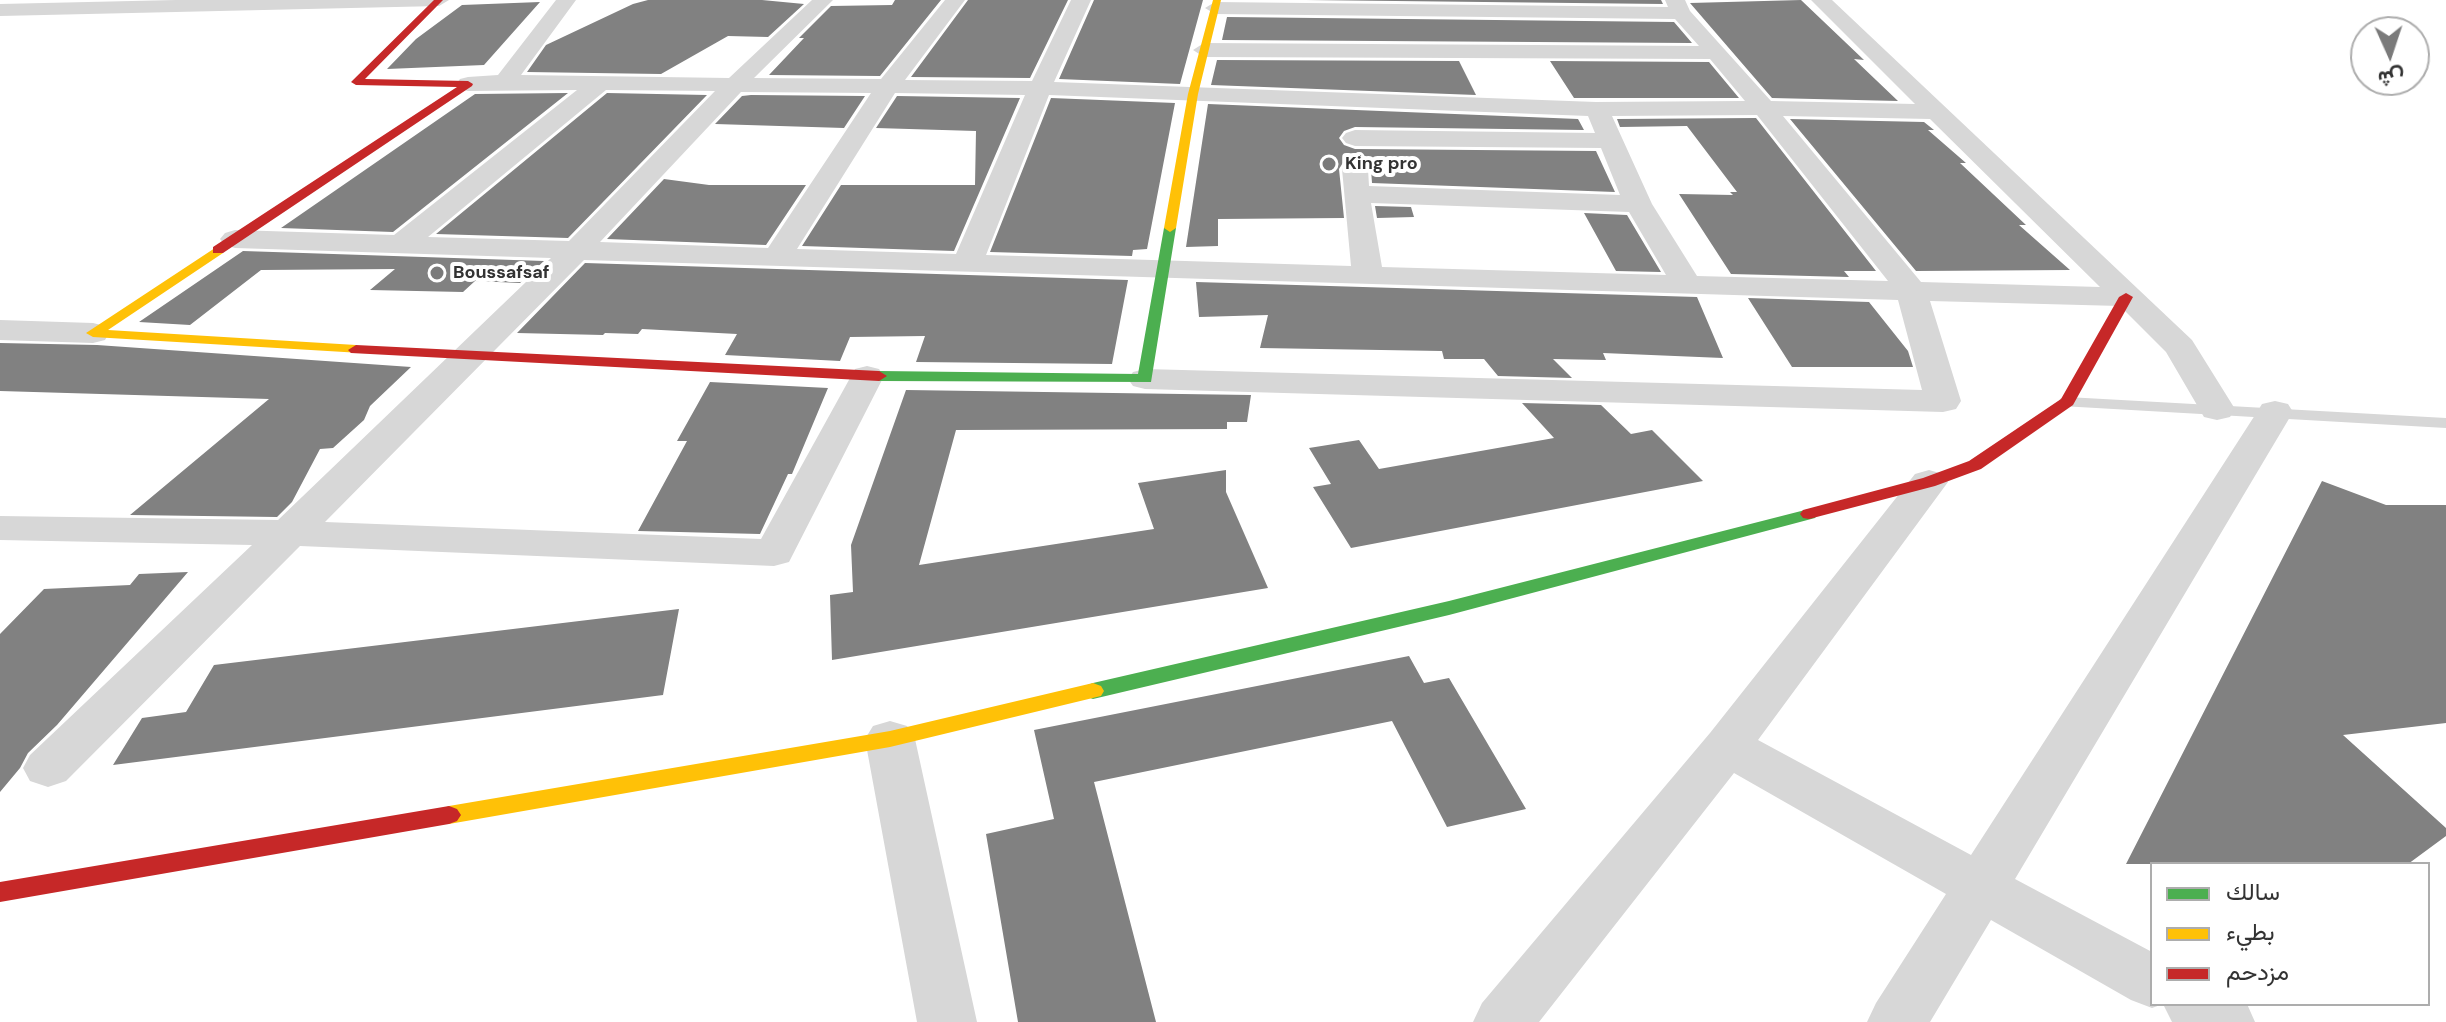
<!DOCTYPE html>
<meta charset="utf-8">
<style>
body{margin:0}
#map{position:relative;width:2446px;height:1022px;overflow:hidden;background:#fff;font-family:"DM Sans",Vazirmatn,sans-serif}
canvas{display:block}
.legend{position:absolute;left:2150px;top:862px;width:280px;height:144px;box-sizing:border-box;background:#fff;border:2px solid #adadad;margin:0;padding:10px 14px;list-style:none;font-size:24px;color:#333}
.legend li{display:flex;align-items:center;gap:16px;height:40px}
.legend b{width:40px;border:2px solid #adadad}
.north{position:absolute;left:2350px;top:16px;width:80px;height:80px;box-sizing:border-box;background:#fff;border:2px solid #adadad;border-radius:50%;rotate:177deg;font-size:22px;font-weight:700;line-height:32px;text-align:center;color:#333}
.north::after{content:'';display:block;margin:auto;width:28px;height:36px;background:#7a7a7a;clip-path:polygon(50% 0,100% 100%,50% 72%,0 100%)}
</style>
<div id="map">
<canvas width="2446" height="1022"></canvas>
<ul class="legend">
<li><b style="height:10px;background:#4caf50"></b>سالك</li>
<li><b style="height:10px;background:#ffc107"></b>بطيء</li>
<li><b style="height:10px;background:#c62828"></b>مزدحم</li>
</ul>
<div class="north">ش</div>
</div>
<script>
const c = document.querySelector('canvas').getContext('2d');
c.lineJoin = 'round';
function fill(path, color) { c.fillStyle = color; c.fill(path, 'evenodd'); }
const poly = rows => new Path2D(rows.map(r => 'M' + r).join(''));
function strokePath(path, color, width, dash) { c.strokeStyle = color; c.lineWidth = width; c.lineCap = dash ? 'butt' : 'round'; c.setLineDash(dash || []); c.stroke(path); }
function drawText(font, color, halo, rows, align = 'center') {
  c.font = font + ' "DM Sans",sans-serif'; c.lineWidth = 8; c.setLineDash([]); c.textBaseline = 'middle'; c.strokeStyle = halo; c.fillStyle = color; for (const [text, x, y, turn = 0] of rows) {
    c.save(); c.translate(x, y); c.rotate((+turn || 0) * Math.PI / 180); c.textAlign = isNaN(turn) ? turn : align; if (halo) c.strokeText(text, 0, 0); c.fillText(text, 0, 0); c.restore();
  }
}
const building = poly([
 [648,0,762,0,804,4,768,37,728,36,661,74,527,72,546,45,633,4],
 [895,0,941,0,880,76,769,75,804,38,799,38,831,6,892,5],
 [968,0,1068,0,1030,78,911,77],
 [1094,0,1203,0,1180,84,1059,79],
 [1306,0,1661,0,1663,4],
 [1801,0,1864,60,1854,59,1898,101,1772,98,1690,3],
 [540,2,484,65,387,69,416,39,462,5],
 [1227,17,1674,22,1692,43,1222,40],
 [1217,60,1459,61,1476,95,1211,85],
 [1550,61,1709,62,1739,98,1574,98],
 [568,93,393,232,281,228,475,94],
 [607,93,707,95,568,238,436,234],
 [742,96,751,95,865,96,844,128,715,124],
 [897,96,1020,98,954,251,802,246,841,185,975,185,976,131,876,128],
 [1051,98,1175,103,1147,249,1133,250,1132,256,990,252],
 [1208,104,1578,119,1584,130,1355,127,1344,131,1339,138,1344,145,1355,149,1596,151,1615,192,1372,183,1371,169,1366,161,1354,158,1344,161,1339,169,1344,218,1218,219,1218,246,1186,247],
 [1756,118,1876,271,1844,271,1849,277,1731,274,1679,194,1733,195,1730,192,1737,192,1687,126,1620,127,1617,119],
 [1790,119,1924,122,1934,130,1928,130,1966,163,1960,163,2026,225,2019,225,2070,270,1916,271],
 [664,179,709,185,806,185,766,245,607,239],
 [1375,206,1411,207,1414,217,1377,218],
 [1584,213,1627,215,1661,272,1616,271],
 [243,251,544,261,520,283,475,281,463,292,370,290,395,269,261,270,190,325,139,322],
 [585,263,1128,280,1112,364,916,362,925,336,850,337,840,361,725,355,737,334,642,329,638,334,605,333,603,335,517,333],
 [1196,282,1697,297,1723,358,1603,353,1606,360,1553,359,1572,378,1498,376,1484,359,1444,359,1442,351,1260,348,1268,315,1199,317],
 [1748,298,1869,302,1908,351,1913,367,1792,367],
 [0,343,97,345,411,367,370,406,364,420,333,448,320,449,292,502,277,517,130,515,269,399,0,391],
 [710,382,828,388,792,474,788,474,760,534,638,531,687,441,677,441],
 [906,390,1251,395,1247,422,1227,422,1227,429,956,430,919,565,1154,529,1138,483,1226,470,1226,492,1268,588,832,660,830,595,853,592,851,545],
 [1522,403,1601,405,1631,434,1652,430,1703,481,1351,548,1313,487,1331,484,1309,448,1359,440,1379,469,1554,438],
 [2322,481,2386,505,2446,505,2446,723,2343,735,2446,828,2446,836,2408,864,2126,864],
 [188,572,57,725,28,753,20,768,0,792,0,634,44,589,130,585,139,574],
 [679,609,663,695,113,765,142,718,186,712,214,665],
 [1409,656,1424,683,1449,678,1526,809,1447,827,1392,721,1094,782,1156,1022,1018,1022,986,834,1054,819,1034,730]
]);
const lane = poly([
 [2067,397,2446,418,2446,428,2061,406,2058,402,2061,398,2067,397]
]);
const street = poly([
 [176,0,449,0,439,6,0,16,0,4,176,0],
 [556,0,576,0,521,75,729,78,812,0,833,0,754,78,881,79,945,0,965,0,905,80,1032,81,1071,0,1091,0,1054,82,1596,102,1745,101,1710,59,1204,57,1193,50,1204,43,1699,46,1675,19,1215,14,1205,8,1215,2,1668,7,1665,0,1685,0,1690,11,1771,101,1915,104,1811,0,1832,0,2192,340,2235,409,2230,417,2217,420,2204,417,2166,352,2120,306,1930,301,1961,401,1956,409,1943,412,1145,389,1133,386,1128,379,1133,372,1145,369,1922,390,1898,300,584,260,325,522,761,539,855,369,867,366,879,369,884,376,789,562,774,566,300,546,66,781,48,787,30,781,23,768,30,755,252,545,0,540,0,516,278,520,551,258,235,248,225,245,220,239,225,233,235,230,394,235,577,90,468,91,460,89,456,84,460,79,468,77,498,75,556,0],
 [606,90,715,91,569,241,428,237,606,90],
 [741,92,871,93,768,248,600,242,741,92],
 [895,93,1025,95,956,254,797,249,895,93],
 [1049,95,1588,116,1595,133,1355,130,1346,133,1342,138,1346,143,1355,146,1601,148,1620,195,1369,186,1368,169,1364,163,1355,161,1346,163,1342,169,1351,266,986,255,1049,95],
 [1757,115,1888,281,1697,276,1652,204,1612,116,1757,115],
 [1783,116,1930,119,2100,287,1921,282,1783,116],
 [1371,203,1629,212,1666,275,1382,267,1371,203],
 [0,320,93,323,105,326,109,333,105,340,93,343,0,340,0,320],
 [2275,401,2288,404,2293,412,2015,879,2152,952,2152,1004,2163,1004,2152,1008,2131,1000,1991,920,1930,1022,1867,1022,1876,1003,1946,894,1734,773,1539,1022,1473,1022,1482,1003,1710,733,1915,474,1929,470,1943,474,1948,482,1758,740,1971,855,2257,412,2262,404,2275,401],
 [890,721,907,726,915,739,977,1022,917,1022,865,739,873,726,890,721],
 [2163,1004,2247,1004,2255,1022,2172,1022,2163,1004]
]);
const fast = poly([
 [1170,224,1176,228,1151,382,879,381,871,376,879,371,1138,374,1164,228,1170,224],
 [1809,509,1818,514,1815,518,1449,615,1093,699,1085,696,1082,691,1085,686,1093,683,1449,601,1809,509]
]);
const slow = poly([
 [1213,0,1221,0,1198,94,1176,228,1170,232,1164,228,1188,94,1213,0],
 [218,246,223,247,223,253,108,330,356,345,364,350,361,353,93,337,86,333,218,246],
 [1093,683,1101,686,1104,691,1101,696,890,747,449,824,441,821,437,815,441,809,449,806,890,731,1093,683]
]);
const jam = poly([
 [434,0,443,0,365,79,468,81,473,84,472,86,223,253,213,253,213,247,457,87,356,85,351,82,434,0],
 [2126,293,2133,297,2073,405,1981,469,1935,486,1809,519,1803,518,1800,514,1803,510,1923,478,1969,461,2061,399,2119,297,2126,293],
 [356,345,879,371,887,376,879,381,351,353,348,350,356,345],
 [449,806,457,809,461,815,457,821,449,824,0,902,0,882,449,806]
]);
const markers = [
 [1329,164,8,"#7a7a7a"],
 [437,273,8,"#7a7a7a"]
];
const farPoinames = [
 ["King pro",1345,164],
 ["Boussafsaf",453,273]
];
fill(building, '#818181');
fill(lane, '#d7d7d7');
fill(street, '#d7d7d7');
fill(fast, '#4caf50');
fill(slow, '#ffc107');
fill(jam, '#c62828');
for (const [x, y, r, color] of markers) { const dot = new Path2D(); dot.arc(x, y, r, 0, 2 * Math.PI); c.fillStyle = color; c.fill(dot); strokePath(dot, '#fff', 3); }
drawText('bold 18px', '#333', '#fff', farPoinames, 'left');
</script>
